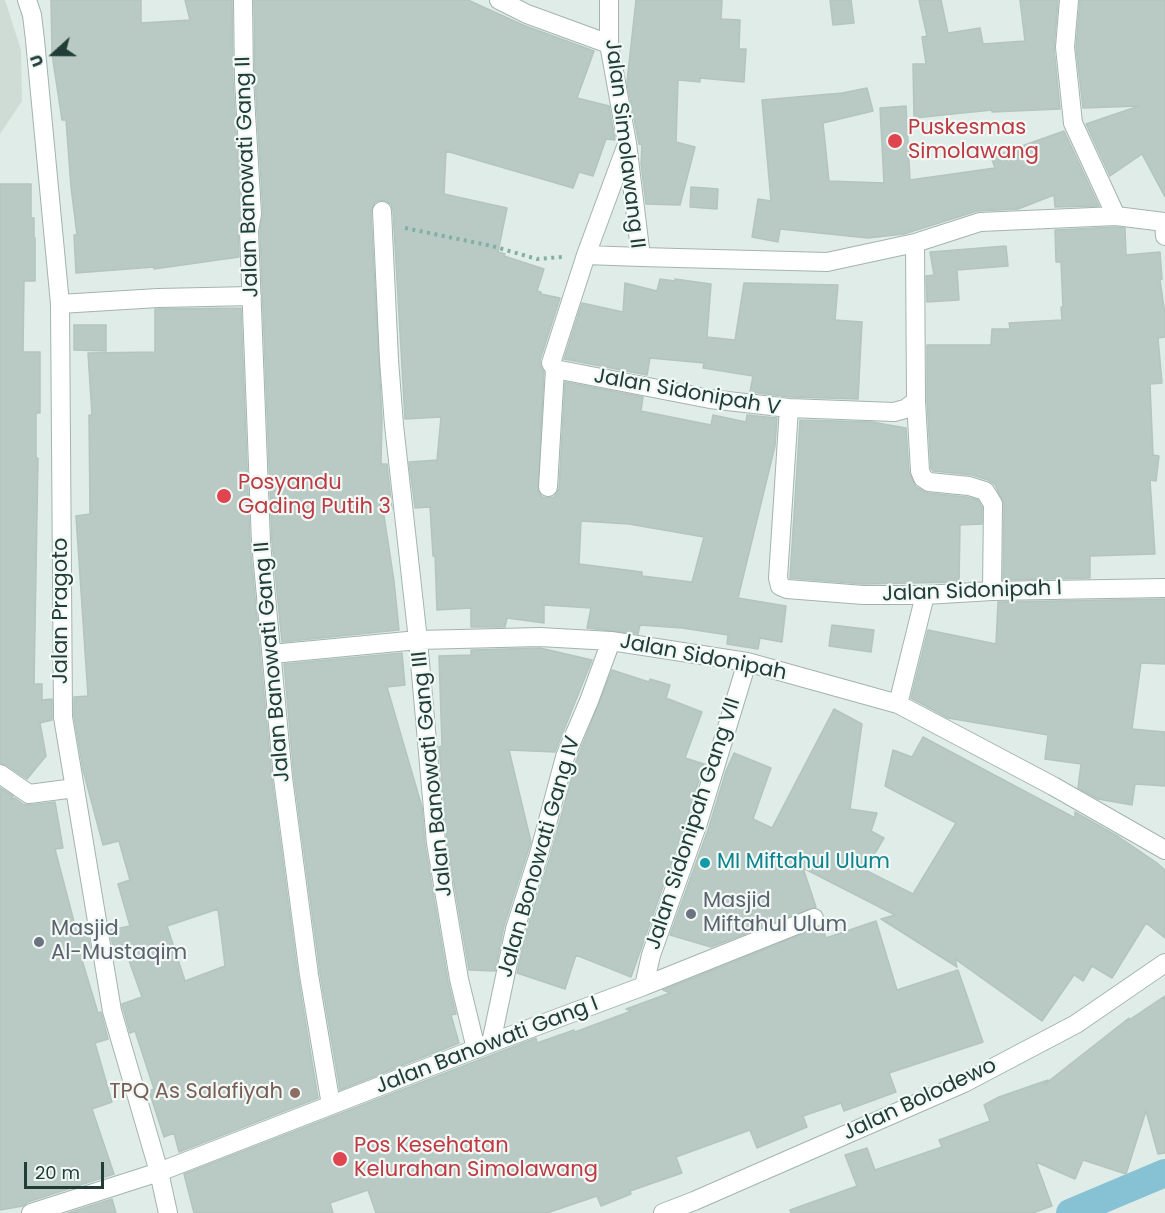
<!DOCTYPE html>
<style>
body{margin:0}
#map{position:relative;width:1165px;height:1213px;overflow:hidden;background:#e0ece7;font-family:Poppins,sans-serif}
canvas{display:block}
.north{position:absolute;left:24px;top:24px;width:60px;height:60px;-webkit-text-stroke:4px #f1f8f5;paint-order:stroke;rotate:249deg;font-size:16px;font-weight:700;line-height:24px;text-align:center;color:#203d37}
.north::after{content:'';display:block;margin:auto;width:21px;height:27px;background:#203d37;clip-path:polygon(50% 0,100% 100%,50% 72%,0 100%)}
.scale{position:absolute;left:24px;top:1162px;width:80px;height:27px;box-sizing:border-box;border:3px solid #203d37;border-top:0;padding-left:8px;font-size:18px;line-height:21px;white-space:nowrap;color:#203d37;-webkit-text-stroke:4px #f1f8f5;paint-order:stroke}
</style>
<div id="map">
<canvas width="1165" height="1213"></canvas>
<div class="north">U</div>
<div class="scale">20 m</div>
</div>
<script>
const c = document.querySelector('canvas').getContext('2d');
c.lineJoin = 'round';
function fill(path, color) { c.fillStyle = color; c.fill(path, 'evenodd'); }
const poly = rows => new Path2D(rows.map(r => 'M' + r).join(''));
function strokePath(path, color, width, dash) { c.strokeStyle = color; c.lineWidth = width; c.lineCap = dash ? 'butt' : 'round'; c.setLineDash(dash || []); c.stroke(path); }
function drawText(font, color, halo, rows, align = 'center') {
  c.font = font + ' Poppins,sans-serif'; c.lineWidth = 4.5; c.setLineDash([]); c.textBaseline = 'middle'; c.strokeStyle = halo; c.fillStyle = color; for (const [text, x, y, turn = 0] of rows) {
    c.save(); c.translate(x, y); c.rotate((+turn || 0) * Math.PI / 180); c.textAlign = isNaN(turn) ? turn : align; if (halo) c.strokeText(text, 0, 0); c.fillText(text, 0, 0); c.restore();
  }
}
const built = poly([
 [0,0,5,0,21,50,22,101,0,134]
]);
const canal = poly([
 [1070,1213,1165,1173]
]);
const building = poly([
 [51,0,141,0,141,23,190,20,185,0,232,0,233,81,241,213,238,231,239,257,154,269,154,267,76,273,74,235,77,235,71,187,66,120,62,120,52,54,51,0],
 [254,0,468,0,523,25,594,51,577,98,609,106,615,140,606,139,593,176,579,172,573,188,446,151,444,194,507,208,498,252,505,254,504,256,544,269,537,291,541,292,541,294,560,298,540,360,540,365,544,372,538,491,542,497,548,498,554,497,559,488,565,382,643,397,641,411,711,425,713,415,746,422,747,415,777,418,775,446,738,598,786,606,782,642,760,638,758,649,727,644,728,635,682,628,640,625,638,634,587,628,591,608,544,605,544,623,507,618,505,627,471,627,471,608,437,610,435,556,433,556,430,507,415,508,409,462,437,460,441,417,405,419,393,210,391,204,382,200,375,202,371,212,382,420,381,464,387,464,392,509,383,509,394,581,399,630,282,642,272,542,260,232,263,213,255,80,254,0],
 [581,521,629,524,704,537,692,582,642,576,642,572,579,564,581,521],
 [636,0,722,0,721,19,740,20,739,49,746,49,744,82,700,78,700,82,678,80,676,142,695,147,680,205,646,204,641,164,642,145,639,144,627,82,636,0],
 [830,0,851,0,854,23,833,25,830,0],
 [919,0,941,0,948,33,980,28,983,44,1025,41,1020,0,1058,0,1054,48,1060,109,992,112,992,110,914,118,913,64,926,64,922,37,927,36,919,0],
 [1080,0,1165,0,1165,197,1142,154,1110,176,1086,124,1139,106,1083,108,1076,47,1080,0],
 [867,88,873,111,823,123,829,181,884,183,880,108,906,106,910,180,995,168,991,157,1064,131,1099,206,1055,207,1054,195,1018,209,977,211,904,234,868,238,780,229,778,242,752,237,758,199,771,201,762,100,842,93,867,88],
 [0,184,31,184,31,218,34,218,34,238,35,238,35,281,24,281,23,352,40,352,40,413,36,413,36,458,38,458,34,684,42,684,42,700,52,699,52,720,40,723,46,756,27,779,6,765,0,763,0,184],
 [691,187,718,189,717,209,690,207,691,187],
 [1116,227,1125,228,1126,255,1160,252,1162,279,1160,280,1165,314,1165,337,1158,338,1162,383,1150,384,1153,455,1159,456,1156,481,1150,480,1155,554,1090,556,1090,578,1003,580,1004,504,995,485,988,480,972,475,933,471,931,468,927,401,927,345,991,345,992,329,1010,329,1009,323,1062,320,1061,307,1063,307,1061,262,1056,262,1055,230,1116,227],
 [1006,246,1008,266,957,270,959,300,927,302,926,276,934,275,930,252,1006,246],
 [660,279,675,281,675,279,711,284,707,337,735,340,744,283,838,285,835,320,862,322,858,399,790,397,750,392,753,376,703,368,704,363,650,358,647,375,564,359,582,303,623,312,625,283,657,291,660,279],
 [241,308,250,544,272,779,298,976,318,1098,179,1152,174,1133,164,1137,149,1091,154,1089,135,1031,130,1033,123,1008,122,1004,142,997,126,952,114,954,110,930,130,926,118,884,130,880,119,841,103,845,83,770,74,716,74,697,88,696,76,516,90,514,89,415,92,415,88,353,155,352,155,309,241,308],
 [218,909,225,966,185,981,167,926,218,909],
 [74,325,106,325,106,351,74,350,74,325],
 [800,420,872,422,906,428,909,472,916,487,928,493,967,497,978,500,982,507,982,524,960,525,959,582,863,584,790,578,800,420],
 [1165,599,1165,664,1141,663,1132,729,1165,732,1165,786,1135,784,1132,805,1098,799,1078,788,1081,764,1045,759,1048,735,948,718,911,698,928,630,996,644,998,602,1165,599],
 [832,625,874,630,871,652,829,646,832,625],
 [540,648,592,660,555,752,509,750,531,842,504,926,495,971,469,970,447,842,439,747,442,746,439,656,471,655,471,650,540,648],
 [402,653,405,685,387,687,422,807,425,845,448,981,456,1014,451,1015,459,1043,340,1090,320,973,294,777,284,664,402,653],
 [612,670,649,682,650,679,670,685,666,698,702,712,685,758,704,764,687,819,631,977,576,955,565,989,517,973,526,932,550,857,576,761,612,670],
 [834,709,862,724,850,809,877,813,871,831,884,838,865,870,913,894,956,823,885,786,893,750,912,757,923,737,1075,818,1075,812,1119,837,1157,863,1165,870,1165,938,1146,923,1112,978,1092,966,1083,981,1074,975,1042,1021,955,959,957,967,881,919,895,915,803,868,816,907,711,947,670,935,709,827,726,771,734,753,771,768,753,819,772,828,834,709],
 [0,788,13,796,11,799,15,798,23,804,30,805,55,802,63,848,55,849,78,937,88,935,92,958,82,960,98,1013,101,1012,108,1039,95,1043,112,1102,92,1109,114,1174,28,1202,23,1206,0,1210,0,788],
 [876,921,897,990,958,970,983,1042,889,1073,896,1092,844,1111,841,1103,803,1116,807,1127,757,1148,750,1130,676,1157,682,1173,630,1191,631,1194,601,1206,597,1196,547,1213,376,1213,368,1190,330,1203,333,1213,194,1213,184,1174,536,1038,537,1043,574,1030,575,1032,626,1013,631,1011,626,1009,670,993,663,990,822,926,826,938,876,921],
 [1165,996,1165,1153,1158,1154,1146,1111,1126,1174,1083,1160,1075,1179,1036,1162,1052,1206,1033,1213,791,1213,790,1210,857,1186,845,1155,867,1148,875,1170,942,1147,939,1140,990,1121,984,1105,999,1097,1048,1080,1045,1084,1129,1018,1129,1020,1165,996],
 [112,1199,116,1213,68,1213,112,1199]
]);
const path = poly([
 [405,228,492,246,537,259,562,257]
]);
const minor = poly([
 [27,0,32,15,35,40,60,304,63,717,112,1011,159,1172,168,1213],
 [243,0,244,80,252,214,249,231,261,543,283,778,309,975,331,1105],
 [499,0,527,14,609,44],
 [1069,0,1065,47,1073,123,1116,216],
 [382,211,389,360,394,425,418,640,436,843,459,979,476,1049],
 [586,255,626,147],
 [641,257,827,262,915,243,980,222,1116,216,1164,222,1165,236],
 [60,304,158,298,252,296],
 [555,369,710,399,789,408,894,412,905,409,916,401,915,243],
 [555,369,551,363,586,255,641,257,627,143,609,44,609,0],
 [916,401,920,471,923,478,929,482,969,486,985,491,993,504,992,591],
 [789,408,778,578,780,586,787,589,863,595,925,595,992,591,1165,588],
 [548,487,555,369],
 [272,654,418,640,540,637,611,641,747,662,898,704,1053,786,1165,850],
 [898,704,925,595],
 [0,774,29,794,75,788],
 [644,986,651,955,698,823,747,662],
 [491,1043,515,929,539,854,565,757,589,701,611,641],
 [31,1213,159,1172,491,1043,644,986,814,918]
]);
const tertiary = poly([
 [663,1213,694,1201,964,1083,1076,1024,1165,963]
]);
const markers = [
 [895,141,8,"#e0444e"],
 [224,496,8,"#e0444e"],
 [705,863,6,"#0f9aa8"],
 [691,914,6,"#6b7280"],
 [39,942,6,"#6b7280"],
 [295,1093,6,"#8d6e63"],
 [340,1159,8,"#e0444e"]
];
const healthNames = [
 ["Puskesmas",908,129],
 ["Simolawang",908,153],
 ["Posyandu",238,484],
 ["Gading Putih 3",238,508],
 ["Pos Kesehatan",354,1147],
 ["Kelurahan Simolawang",354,1171]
];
const streetNames = [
 ["Jalan Simolawang II",624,144,83],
 ["Jalan Banowati Gang II",248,177,-92],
 ["Jalan Sidonipah V",687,393,10],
 ["Jalan Sidonipah I",972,592,-2],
 ["Jalan Pragoto",62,611,-90],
 ["Jalan Sidonipah",703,658,11],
 ["Jalan Banowati Gang II",273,662,-95],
 ["Jalan Banowati Gang III",433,774,-96],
 ["Jalan Sidonipah Gang VII",694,824,-72],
 ["Jalan Bonowati Gang IV",540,857,-74],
 ["Jalan Banowati Gang I",487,1046,-21],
 ["Jalan Bolodewo",920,1100,-25]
];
const cultureNames = [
 ["MI Miftahul Ulum",717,863]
];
const worshipNames = [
 ["Masjid",703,902],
 ["Miftahul Ulum",703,926],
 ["Masjid",51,930],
 ["Al-Mustaqim",51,954]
];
const educationNames = [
 ["TPQ As Salafiyah",283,1093]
];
fill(built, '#cfdcd6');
strokePath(canal, '#86c2d3', 28);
fill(building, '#b9c9c4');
strokePath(building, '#b3c5bf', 1.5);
strokePath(minor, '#a3b4af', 20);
strokePath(tertiary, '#a3b4af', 20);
strokePath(path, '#80b0a4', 4, [3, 4.5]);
strokePath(minor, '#fff', 18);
strokePath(tertiary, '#fff', 18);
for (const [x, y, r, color] of markers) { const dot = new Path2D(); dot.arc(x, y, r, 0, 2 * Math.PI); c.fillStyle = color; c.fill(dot); strokePath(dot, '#f1f8f5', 2); }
drawText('21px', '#be3a42', '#f1f8f5', healthNames, 'left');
drawText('21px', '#203d37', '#f1f8f5', streetNames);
drawText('21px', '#0d838f', '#f1f8f5', cultureNames, 'left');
drawText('21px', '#5b616d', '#f1f8f5', worshipNames, 'left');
drawText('21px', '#785e54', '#f1f8f5', educationNames, 'right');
</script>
